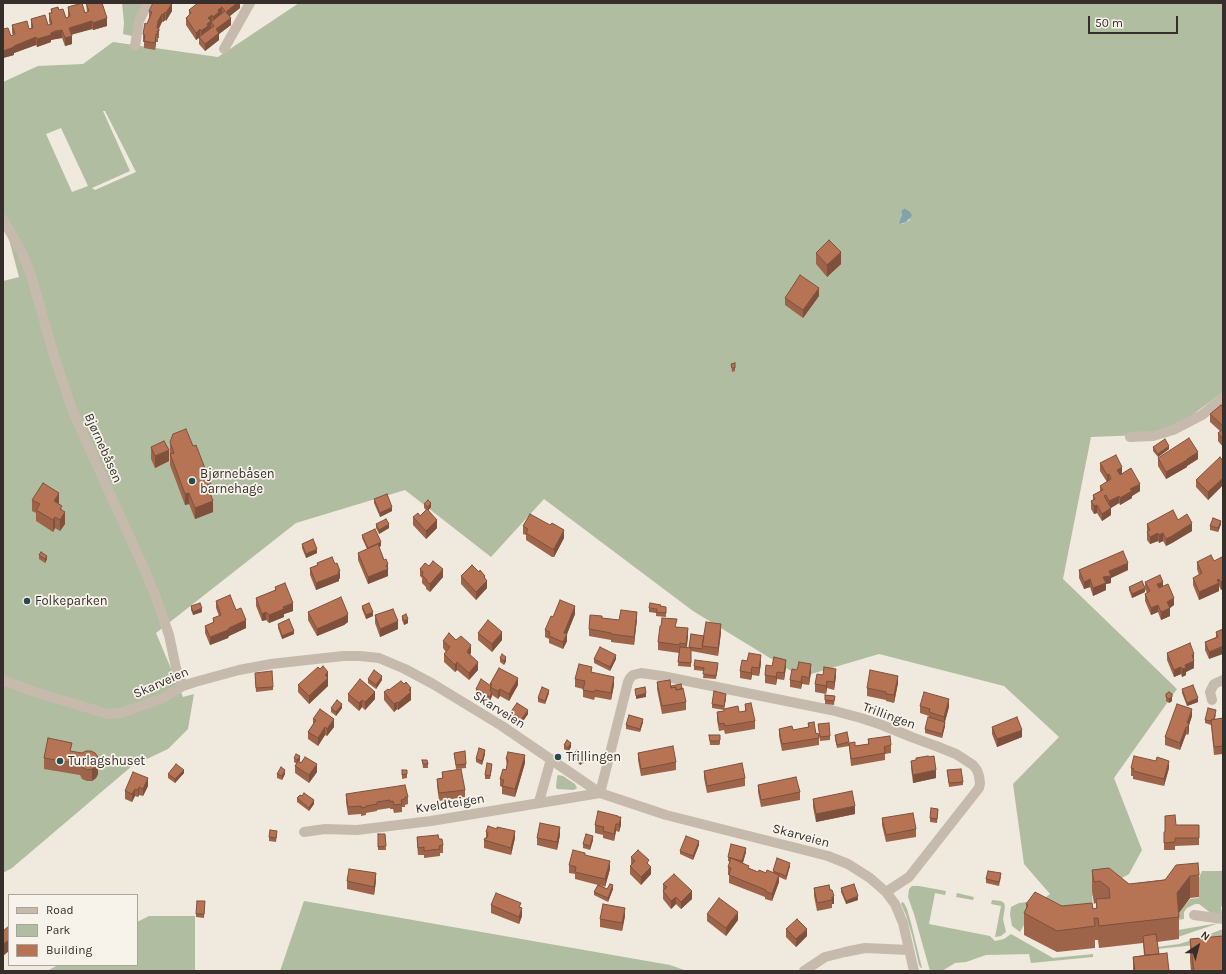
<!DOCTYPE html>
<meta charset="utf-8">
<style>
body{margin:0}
#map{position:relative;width:1226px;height:974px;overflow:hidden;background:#efe9de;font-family:Karla,sans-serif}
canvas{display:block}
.frame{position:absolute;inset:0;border:4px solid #352e2a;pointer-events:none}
.legend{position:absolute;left:8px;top:894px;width:130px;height:72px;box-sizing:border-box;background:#f7f2ea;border:1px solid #a9a49d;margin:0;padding:5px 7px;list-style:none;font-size:12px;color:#352e2a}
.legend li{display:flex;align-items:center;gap:8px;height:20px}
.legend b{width:20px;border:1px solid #a9a49d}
.north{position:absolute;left:1178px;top:926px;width:40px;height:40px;-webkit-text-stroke:3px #f7f2ea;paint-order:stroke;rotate:36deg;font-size:11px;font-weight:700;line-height:16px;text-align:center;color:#352e2a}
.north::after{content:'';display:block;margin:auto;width:14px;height:18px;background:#352e2a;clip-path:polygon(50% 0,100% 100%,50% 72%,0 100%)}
.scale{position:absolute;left:1088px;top:16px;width:90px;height:18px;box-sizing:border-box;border:2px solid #352e2a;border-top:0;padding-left:5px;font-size:12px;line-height:14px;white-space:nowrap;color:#352e2a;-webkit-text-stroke:3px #f7f2ea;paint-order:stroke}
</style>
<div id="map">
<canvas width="1226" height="974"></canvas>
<div class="frame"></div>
<ul class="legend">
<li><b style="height:5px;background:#c6baac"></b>Road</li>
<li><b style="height:11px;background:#b1bda0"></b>Park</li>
<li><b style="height:11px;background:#b67455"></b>Building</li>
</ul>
<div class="north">N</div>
<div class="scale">50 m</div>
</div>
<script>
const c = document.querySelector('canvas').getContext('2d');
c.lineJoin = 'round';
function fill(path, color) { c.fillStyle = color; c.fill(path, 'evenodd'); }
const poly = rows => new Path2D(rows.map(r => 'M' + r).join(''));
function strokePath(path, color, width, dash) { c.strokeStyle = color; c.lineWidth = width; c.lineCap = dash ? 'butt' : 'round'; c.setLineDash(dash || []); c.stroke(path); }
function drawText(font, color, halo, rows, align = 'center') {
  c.font = font + ' Karla,sans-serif'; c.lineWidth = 3.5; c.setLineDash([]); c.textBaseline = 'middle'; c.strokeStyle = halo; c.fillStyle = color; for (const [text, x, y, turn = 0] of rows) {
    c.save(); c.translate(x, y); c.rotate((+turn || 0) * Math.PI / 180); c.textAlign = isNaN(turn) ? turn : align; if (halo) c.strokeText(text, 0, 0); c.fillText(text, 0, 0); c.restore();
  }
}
const green = poly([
 [122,3,145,3,132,36,123,34,124,23],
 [299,3,1223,3,1223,392,1167,434,1091,437,1063,579,1177,689,1114,778,1142,850,1129,874,1113,883,1122,889,1188,878,1199,878,1202,871,1223,871,1223,906,1221,907,1222,914,1212,914,1199,904,1195,904,1187,908,1184,912,1184,919,1177,920,1176,915,1190,899,1199,898,1197,886,1098,892,1092,896,1095,925,1024,925,1020,932,1012,926,1010,914,1011,907,1019,903,1042,900,1050,894,1024,864,1013,784,1059,737,1004,686,879,654,801,677,693,611,544,499,491,557,405,490,296,523,156,633,183,697,194,694,188,729,168,749,132,766,12,868,3,873,3,281,19,277,5,224,3,222,3,82,38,66,83,64,113,42,218,57],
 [103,111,105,111,136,172,95,190,92,188,130,171],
 [61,128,88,186,72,192,46,134],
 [904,208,910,220,902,224,899,222,902,215,901,211],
 [558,775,563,776,575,784,577,788,576,789,573,790,557,789,556,787,557,777],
 [912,886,919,886,946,891,945,895,935,893,929,924,990,936,995,941,1004,939,1011,934,1053,958,1093,954,1093,957,1031,963,1029,954,986,955,966,962,955,963,942,971,930,971,914,914,908,897,909,889],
 [957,893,974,897,973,900,956,897],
 [992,900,1001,901,1004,903,1005,907,1003,919,1006,932,1001,936,995,937,1001,906,991,904],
 [304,901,670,965,687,971,280,971],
 [902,902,904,903,907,909,911,923,922,968,921,968,919,965,912,935,906,915,901,904],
 [149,916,195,916,195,971,47,971,58,965,137,965,137,922],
 [1219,923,1178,937,1178,930],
 [1223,929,1223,942,1157,949,1157,947,1179,944,1202,937]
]);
const water = poly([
 [904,208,910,212,912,215,911,217,906,222,900,224,899,222,902,215,901,211]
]);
const street = poly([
 [135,46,139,21,148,3],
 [224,49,250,3],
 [3,219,22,253,31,275,55,359,73,412,96,463,142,564,155,595,169,635,176,668,183,686],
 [1130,437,1153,436,1173,430,1202,415,1223,398],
 [3,680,35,692,108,714,120,713,161,699,183,686,195,682,239,670,271,664,343,656,360,656,379,658,405,669,433,684,502,726,600,793,666,815,828,856,848,864,870,878,886,892,895,904,903,923,914,971],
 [1212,700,1210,692,1214,684,1223,680],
 [539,802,551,759],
 [304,832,325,829,357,830,431,821,600,793,628,682,630,678,633,675,641,673,662,676,831,710,861,718,882,725,914,738,936,746,956,754,973,765,977,770,979,776,980,783,979,788,909,877,886,892],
 [1194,915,1223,919],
 [804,971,825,957,845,952,865,948,909,950]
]);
const wall = poly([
 [86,3,107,26,93,30,92,29,71,35,72,44,65,46,62,38,55,39,51,40,51,42,37,47,36,45,14,53,14,55,3,58,3,29,11,36,13,35,12,33,12,25,29,29,31,28,31,19,48,25,50,25,49,21,49,13,51,13,51,9,59,10,66,18,68,17,68,7,85,13,87,12],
 [172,3,172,11,166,21,165,20,163,22,162,22,159,29,159,38,158,38,158,42,156,42,155,50,144,48,144,42,143,42,143,34,149,18,149,11],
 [198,3,240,3,240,8,230,16,231,25,219,34,219,40,205,51,199,44,199,38,196,40,186,25,186,18,189,15,189,10],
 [816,253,841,264,827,277,816,264],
 [819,296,803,318,785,305,785,298],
 [731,364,735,368,735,371,732,372],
 [1223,407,1223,447,1218,441,1218,433,1220,431,1210,422,1210,414],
 [170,442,193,446,211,494,213,512,195,519,189,504,185,505,170,465],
 [151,447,169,461,155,468,151,459],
 [1153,447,1169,449,1158,457,1153,451],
 [1158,458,1198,459,1187,466,1187,467,1166,479,1158,466],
 [1223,461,1223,485,1208,500,1196,487,1196,480],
 [1100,463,1122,473,1140,491,1132,496,1132,498,1120,505,1119,503,1111,508,1111,515,1102,521,1097,513,1094,514,1091,509,1091,501,1093,500,1093,495,1100,491,1100,486,1107,482,1100,471],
 [374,499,392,511,380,517,374,503],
 [32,500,59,504,62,510,65,524,60,531,55,528,53,532,36,521,36,513,32,511],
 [424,504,431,507,428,510,437,528,426,539,413,525,413,517,420,516,426,510,424,508],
 [1178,520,1192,531,1172,543,1166,546,1163,541,1159,543,1158,541,1150,544,1147,540,1147,524],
 [376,524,389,528,379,534,376,528],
 [1221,524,1218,532,1210,530,1210,526],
 [523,526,564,538,554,557,552,557,526,540,526,535,523,534],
 [362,535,381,546,379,547,388,571,388,576,368,584,358,560,358,553,367,549,362,538],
 [302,544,317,553,306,558,302,548],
 [39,555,47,559,45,563,39,559],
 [1223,559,1221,590,1219,586,1219,591,1199,600,1193,585,1193,578,1199,575,1197,569,1197,562,1214,561],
 [317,563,340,578,339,579,339,581,316,590,310,575,310,568,317,565],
 [429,566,443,577,430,592,426,589,426,587,422,583,422,578,420,576,420,569],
 [1079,570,1128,570,1111,578,1111,583,1106,584,1106,590,1093,596,1090,587,1084,589,1079,578],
 [461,576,485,579,487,588,476,600,461,584],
 [1145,582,1163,586,1174,605,1170,608,1170,616,1161,620,1158,612,1151,615,1145,601,1145,594,1147,593,1145,589],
 [275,587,293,611,284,614,284,617,269,623,266,620,262,621,256,606,256,598,275,590],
 [1129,587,1145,592,1132,598,1129,590],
 [216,601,236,610,246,628,229,636,228,638,210,645,205,633,205,626,213,623,213,618,219,616,216,608],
 [191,606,202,612,193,615,191,610],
 [362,606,373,616,366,619,362,609],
 [649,608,666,611,666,617,656,616,656,613,649,612],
 [308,612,348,622,344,625,317,636,308,620],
 [575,614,567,634,567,641,563,649,549,643,549,639,545,637,545,630,553,617],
 [375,615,398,629,380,637,375,623],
 [402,616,408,623,404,625,402,620],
 [602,618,619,620,637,619,634,645,611,642,611,640,589,636,589,629],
 [278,624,294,634,282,639,278,628],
 [677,627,688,636,687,647,689,648,691,634,704,636,721,632,718,656,702,653,691,651,691,667,678,666,679,653,658,650,658,642],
 [1223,629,1209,659,1205,650,1205,642,1216,637,1216,632],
 [478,633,502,640,492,652,478,640],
 [443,641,471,653,470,654,478,670,469,680,457,670,455,672,444,662,444,654,446,652,443,648],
 [1167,653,1194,660,1194,668,1186,672,1186,675,1182,677,1181,674,1174,677,1167,660],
 [500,658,506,661,504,665,500,662],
 [594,659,616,659,610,671,594,663],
 [747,661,761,663,759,676,752,675,751,680,740,678,740,671],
 [694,666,718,667,716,679,703,678,704,671,694,670],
 [772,666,786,667,784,680,777,679,776,685,765,683,765,675],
 [320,669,328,672,328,686,309,704,298,692,298,685],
 [797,670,811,672,809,685,802,684,801,689,790,687,790,680],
 [592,672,614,685,611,700,595,697,594,700,583,697,583,689,575,687,575,679],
 [823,675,836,676,834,690,827,688,826,694,815,692,815,684],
 [255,676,273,687,273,690,256,692],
 [368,679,382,680,376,689,368,683],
 [657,682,682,689,686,702,686,710,662,714,657,689],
 [898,683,894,703,886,701,886,700,867,696,867,688],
 [490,684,518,685,509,701,500,696,498,699,492,695,490,701,476,693,476,689,490,686],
 [1182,689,1198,702,1187,706,1182,693],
 [389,690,411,696,411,700,398,710,397,709,394,712,384,700,384,692],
 [549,693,545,704,538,702,538,698],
 [348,694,375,699,365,710,362,707,359,711,348,701],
 [1166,694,1172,694,1172,701,1169,703,1166,701],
 [825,695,835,696,834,705,825,704],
 [726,698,724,709,739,712,745,711,745,704,755,721,755,729,725,734,724,730,719,731,717,720,717,712,724,711,724,709,724,710,712,708,712,704],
 [920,706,949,707,945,722,945,726,942,738,925,733,925,729,929,716,920,713],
 [331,708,342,708,336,716,331,712],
 [510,713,528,714,521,724,510,717],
 [1216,714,1215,719,1223,718,1223,754,1214,755,1211,725,1205,723,1205,720],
 [1192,716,1189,725,1189,731,1188,735,1186,734,1180,750,1165,745,1165,737],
 [313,719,334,727,327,736,325,735,318,746,308,739,308,732,313,724],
 [643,722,640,732,626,729,626,725],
 [808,723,816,734,819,738,819,745,782,751,779,736,779,729,793,730,808,727],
 [818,724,830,736,830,740,820,741],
 [992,727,1022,737,997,747,992,734],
 [709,735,720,735,720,744,719,745,710,745],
 [835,735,855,746,868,744,868,739,891,745,891,753,885,754,885,760,851,766,849,746,837,748,835,739],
 [564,745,571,747,568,752,564,749],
 [72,751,98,774,96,778,92,781,87,781,82,779,80,775,44,769,44,758],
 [454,753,466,764,466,768,456,769],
 [638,753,676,762,676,770,641,776,638,760],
 [485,754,482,765,476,762,476,759],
 [573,754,584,762,580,765,573,757],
 [928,757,936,778,913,783,911,768,911,761,916,760,916,758],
 [294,758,300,760,299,761,317,772,309,783,295,773,295,766,297,764,294,762],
 [506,759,525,763,515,797,502,794,502,787,500,786,500,779,506,770,507,767],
 [422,760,428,764,428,768,423,768],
 [492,768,490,779,485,779,485,775],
 [1131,768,1169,768,1164,786,1133,779,1133,776,1131,776],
 [402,770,407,774,407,778,402,779],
 [947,770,963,782,963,785,949,787],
 [704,771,745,778,745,786,707,793,704,778],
 [442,772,465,790,465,797,439,801,437,786,437,779,442,778],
 [184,773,175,783,168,778,168,774],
 [277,774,285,774,282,780,277,778],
 [148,778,148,786,143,796,139,795,138,797,135,796,132,802,125,799,125,791],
 [758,785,800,792,800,800,761,807,758,792],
 [346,794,408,797,408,804,405,805,405,807,402,807,402,812,394,813,393,809,390,809,390,808,377,810,377,811,366,813,366,815,361,816,361,814,348,815,346,802],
 [297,798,314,804,309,811,297,802],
 [813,799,855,814,816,822,813,807],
 [938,813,937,823,930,822,930,818],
 [618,817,621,825,619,832,616,831,614,841,603,838,603,835,595,833,595,825],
 [882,818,916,829,916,837,886,842,882,825],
 [1176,825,1199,825,1199,845,1175,846,1175,850,1164,850,1164,832],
 [486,832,515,838,511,855,484,848,484,840,486,838],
 [378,834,385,834,386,850,378,850],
 [277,835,276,842,269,841,269,837],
 [560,835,557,850,537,845,537,838],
 [417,837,439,839,443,845,443,853,440,853,440,856,424,858,424,855,418,855,417,844],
 [593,840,590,850,583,848,583,844],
 [699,845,693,860,680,854,680,851],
 [746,852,743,863,749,868,758,872,766,873,773,872,790,866,786,880,779,877,779,882,772,901,765,899,765,897,729,883,729,875,728,875,728,867,730,862,728,861,728,857],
 [585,855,610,869,605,887,600,885,607,889,613,889,608,902,594,895,594,892,598,885,575,879,575,874,569,873,569,865],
 [631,857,649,865,651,874,641,885,630,874,630,866,631,865],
 [1092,870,1129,884,1199,875,1199,897,1190,898,1179,913,1179,939,1157,942,1159,954,1169,971,1133,971,1133,957,1144,955,1143,943,1099,948,1098,940,1095,940,1095,948,1057,952,1024,935,1024,913,1026,909,1026,904,1096,909,1096,903,1094,904,1092,891],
 [1001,877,999,886,986,883,986,879],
 [347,881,376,881,374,895,347,889],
 [663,884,692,899,681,909,676,904,671,909,663,899],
 [829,885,834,904,832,904,832,908,817,911,814,896,814,888],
 [841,888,858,900,846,904,841,892],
 [205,905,204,918,196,917,196,914],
 [491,905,521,907,522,916,519,924,491,913],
 [707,914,738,920,726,936,707,921],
 [625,916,622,931,600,927,600,919],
 [786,929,807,936,796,947,786,937],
 [1190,939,1223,971,1191,971,1190,961]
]);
const shadedWall = poly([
 [171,3,172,3,172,11,166,21,166,13],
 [237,3,240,3,240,8,226,19,226,12],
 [222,7,222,14,213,24,213,17,218,10],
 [165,12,165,20,163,22,163,15],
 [162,14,162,22,157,31,158,21],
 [212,15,212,23,211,22,211,29,201,39,201,31,207,24,208,18],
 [107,18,107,26,93,30,93,23],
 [231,18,231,25,219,34,219,40,205,51,205,44,216,29],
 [92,21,92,29,69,35,69,28],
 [200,29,200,37,196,40,196,33],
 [62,30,62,38,51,40,51,42,37,47,37,39,51,33],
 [156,34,156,42,155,50,155,43],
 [72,36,72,44,65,46,65,38],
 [36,37,36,45,14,53,14,55,3,58,3,51,14,46],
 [841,252,841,264,827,277,827,265],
 [819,288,819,296,803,318,803,310],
 [1169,446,1169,449,1158,457,1158,454],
 [169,450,169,461,155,468,155,456],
 [1198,452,1198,459,1187,466,1187,467,1166,479,1166,472],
 [1122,467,1122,474,1117,477,1117,470],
 [1109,474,1109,482,1107,483,1107,475],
 [1223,478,1223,485,1208,500,1208,492],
 [211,484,211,495,207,485],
 [1140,484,1140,491,1132,496,1132,498,1120,505,1120,498,1130,489],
 [59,493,59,504,54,501],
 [189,493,189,504,185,505,185,494],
 [1119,496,1119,503,1109,509,1109,501],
 [213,501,213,512,195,519,195,508],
 [431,503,431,507,428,511,428,507],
 [1097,505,1097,513,1094,514,1094,506],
 [392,507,392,511,380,517,380,513],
 [1111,508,1111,515,1102,521,1102,514],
 [65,512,65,524,60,531,60,520],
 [55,517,55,528,53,532,53,520],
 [437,520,437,528,426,539,426,531],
 [1221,521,1221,524,1218,532,1218,528],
 [1192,523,1192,531,1172,543,1166,546,1166,539],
 [389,524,389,528,379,534,379,530],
 [564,530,564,538,554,557,554,549],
 [1158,533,1158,541,1150,544,1150,537],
 [1163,533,1163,541,1159,543,1159,535],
 [381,542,381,546,368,552,368,548],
 [317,549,317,553,306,558,306,554],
 [47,556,47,559,45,563,45,559],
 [1128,563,1128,570,1111,578,1111,583,1106,584,1106,590,1093,596,1093,588,1109,571],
 [388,564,388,576,368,584,368,577],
 [443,569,443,577,430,592,430,584],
 [340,571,340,578,339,579,339,581,316,590,316,583],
 [485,576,485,583,487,581,487,588,476,600,476,592,484,577],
 [1222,577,1223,577,1223,589,1221,590,1221,582],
 [1090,579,1090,587,1084,589,1084,582],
 [1219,579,1219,591,1199,600,1199,592],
 [1163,582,1163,589,1157,592,1157,584],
 [1145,588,1145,592,1132,598,1132,594],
 [1174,598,1174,605,1167,610,1167,602],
 [293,603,293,611,284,614,284,617,269,623,269,615,283,607],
 [1158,605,1158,612,1151,615,1151,608],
 [575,606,575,614,567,634,567,641,563,649,563,642,564,633],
 [202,608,202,612,193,615,193,612],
 [1170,608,1170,616,1161,620,1161,612],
 [266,612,266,620,262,621,262,614],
 [373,612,373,616,366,619,366,615],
 [637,612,637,619,634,645,634,637],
 [348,614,348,622,344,625,317,636,317,629],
 [408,619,408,623,404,625,404,621],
 [246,620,246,628,229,636,228,638,210,645,210,637],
 [398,621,398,629,380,637,380,629],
 [721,624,721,632,718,656,718,648],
 [688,628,688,636,686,651,686,644],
 [294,631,294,634,282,639,282,636],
 [502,632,502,640,492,652,492,644],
 [471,645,471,653,467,659,467,652],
 [1223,646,1223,654,1209,659,1209,652],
 [1194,654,1194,668,1186,672,1186,675,1182,677,1182,669,1192,655],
 [616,655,616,659,610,671,610,667],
 [761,655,761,663,759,676,759,668],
 [506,657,506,661,504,665,504,661],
 [786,660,786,667,784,680,784,673],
 [457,662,457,670,455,672,455,665],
 [478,662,478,670,469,680,469,673],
 [811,664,811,672,809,685,809,678],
 [752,667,752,675,751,680,751,673],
 [1181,667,1181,674,1174,677,1174,670],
 [836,669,836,676,834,690,834,682],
 [328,672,328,686,309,704,309,696,325,675],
 [777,672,777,679,776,685,776,677],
 [382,676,382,680,376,689,376,685],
 [802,676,802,684,801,689,801,682],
 [898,676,898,683,894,703,894,695],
 [614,677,614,685,611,700,611,693],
 [518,678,518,685,509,701,509,694],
 [827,681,827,688,826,694,826,686],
 [411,688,411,700,398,710,398,703],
 [500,689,500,696,498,699,498,691],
 [549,690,549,693,545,704,545,701],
 [375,692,375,699,365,710,365,702],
 [492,692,492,696,490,701,490,697],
 [646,693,646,697,636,699,636,696],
 [726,694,726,698,724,710,724,706],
 [1172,697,1172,701,1169,703,1169,699],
 [1198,698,1198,702,1187,706,1187,703],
 [949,699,949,707,944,724,944,717],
 [362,700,362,707,359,711,359,703],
 [397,702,397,709,394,712,394,704],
 [342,704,342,708,336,716,336,712],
 [1192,709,1192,716,1189,725,1189,731,1188,735,1187,723],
 [528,710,528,714,521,724,521,720],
 [334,719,334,727,327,736,327,729],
 [643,719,643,722,640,732,640,729],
 [945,722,945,726,942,738,942,734],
 [325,727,325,735,318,746,318,738],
 [1186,727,1186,734,1180,750,1180,743],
 [1022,730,1022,737,997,747,997,739],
 [571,743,571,747,568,752,568,748],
 [485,750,485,754,482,765,482,761],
 [525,755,525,763,515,797,515,789],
 [300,756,300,760,297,764,297,760],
 [584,758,584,762,580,765,580,761],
 [1169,761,1169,768,1164,786,1164,779],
 [98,763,98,774,96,778,92,781,92,769],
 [317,764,317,772,309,783,309,775],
 [184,770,184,773,175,783,175,779],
 [285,770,285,774,282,780,282,776],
 [936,770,936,778,913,783,913,775],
 [148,778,148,786,143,796,143,789],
 [139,787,139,795,138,797,138,790],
 [135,789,135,796,132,802,132,794],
 [314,800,314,804,309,811,309,808],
 [855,806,855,814,816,822,816,814],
 [621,817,621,825,619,832,619,824],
 [616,824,616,831,614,841,614,834],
 [560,827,560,835,557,850,557,842],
 [515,831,515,838,511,855,511,848],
 [593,836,593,840,590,850,590,846],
 [699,841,699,845,693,860,693,856],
 [746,848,746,852,742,865,742,861],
 [610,861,610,869,605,887,605,879],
 [790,863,790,866,786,880,786,876],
 [651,867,651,874,641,885,641,877],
 [376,873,376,881,374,895,374,887],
 [779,875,779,882,772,901,772,894],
 [1190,876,1190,898,1177,915,1177,893],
 [613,885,613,889,608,902,608,898],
 [692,891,692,899,681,909,681,902],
 [834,896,834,904,832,904,832,897],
 [858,896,858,900,846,904,846,901],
 [676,897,676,904,671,909,671,901],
 [522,908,522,916,519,924,519,917],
 [625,908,625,916,622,931,622,923],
 [738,912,738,920,726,936,726,928],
 [807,929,807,936,796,947,796,939],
 [9,940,9,951,3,956,3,944]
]);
const building = poly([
 [82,3,85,13,89,11,86,3,102,3,107,18,93,23,92,21,69,28,72,36,65,38,62,30,55,31,51,33,51,35,37,39,36,37,14,46,14,47,3,51,3,29,8,28,11,36,15,34,12,25,27,21,29,29,33,28,31,19,45,15,48,25,52,24,49,13,52,13,51,9,58,7,59,10,63,9,66,18,70,16,68,7,82,3],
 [153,3,172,3,166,13,165,12,163,15,162,14,158,21,157,28,159,29,159,31,157,31,158,35,156,34,155,43,144,41,145,35,143,34,145,23,147,24,152,12,149,11,153,3],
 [198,3,219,3,220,4,222,3,237,3,226,12,231,18,216,29,219,33,205,44,199,37,214,26,211,22,225,11,222,7,218,10,219,12,213,17,212,15,208,18,211,21,207,24,208,26,201,31,200,29,196,33,186,18,191,13,189,10,198,3],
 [829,240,841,252,827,265,816,253,829,240],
 [800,275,819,288,803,310,785,298,800,275],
 [735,363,735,368,732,368,731,364,735,363],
 [1221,405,1223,407,1223,426,1210,414,1221,405],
 [186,429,193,446,196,445,211,484,207,485,213,501,195,508,189,493,185,494,170,454,174,453,170,442,173,434,186,429],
 [1223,429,1223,439,1218,433,1223,429],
 [1189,438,1198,452,1187,459,1187,460,1166,472,1158,458,1189,438],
 [1165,439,1169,446,1158,454,1153,447,1165,439],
 [164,441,169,450,155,456,151,447,164,441],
 [1116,455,1122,467,1117,470,1120,475,1131,468,1140,484,1130,489,1132,491,1120,498,1119,496,1109,501,1106,495,1104,496,1111,508,1102,514,1097,505,1094,506,1091,501,1095,499,1093,495,1103,490,1100,486,1111,479,1109,474,1107,475,1100,463,1116,455],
 [1220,457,1223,461,1223,478,1208,492,1196,480,1220,457],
 [43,483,59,493,54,501,62,506,60,509,65,512,60,520,55,517,53,520,36,510,40,504,32,500,43,483],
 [387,494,392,507,380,513,374,499,387,494],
 [428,500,431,503,428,507,424,504,428,500],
 [427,509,437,520,426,531,413,517,418,513,420,516,427,509],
 [1173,510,1178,520,1187,514,1192,523,1172,536,1166,539,1163,533,1159,535,1158,533,1150,537,1147,532,1150,530,1147,524,1173,510],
 [530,514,550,525,552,523,564,530,554,549,552,549,526,533,528,529,523,526,530,514],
 [1213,518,1221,521,1218,528,1210,526,1213,518],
 [386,519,389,524,379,530,376,524,386,519],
 [375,529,381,542,368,548,362,535,375,529],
 [313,539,317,549,306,554,302,544,313,539],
 [378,544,384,560,386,559,388,564,386,565,388,569,368,577,358,553,378,544],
 [1123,551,1128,563,1109,571,1111,576,1103,577,1106,583,1093,588,1090,579,1084,582,1079,570,1123,551],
 [41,552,47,556,45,559,39,555,41,552],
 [1211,555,1214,561,1222,557,1223,559,1223,577,1222,577,1223,581,1221,582,1219,579,1217,580,1219,583,1199,592,1193,578,1202,573,1197,562,1211,555],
 [332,557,335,564,337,563,340,571,338,571,339,574,316,583,310,568,318,565,317,563,332,557],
 [433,561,443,569,430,584,426,581,427,580,422,575,423,572,420,569,425,563,429,566,433,561],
 [472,565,479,572,480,570,485,576,484,577,487,581,476,592,461,576,472,565],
 [1160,575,1163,582,1157,584,1159,588,1168,584,1174,598,1167,602,1170,608,1161,612,1158,605,1151,608,1145,594,1150,591,1145,582,1160,575],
 [1142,581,1145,588,1132,594,1129,587,1142,581],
 [285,583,293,603,283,607,284,609,269,615,266,612,262,614,256,598,276,590,275,587,285,583],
 [230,595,236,610,241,608,246,620,229,628,228,630,210,637,205,626,214,622,213,618,221,615,216,601,230,595],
 [341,597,348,614,344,617,317,629,308,612,341,597],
 [560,600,575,606,564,633,567,634,563,642,549,636,550,632,545,630,551,616,553,617,560,600],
 [200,603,202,608,193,612,191,606,200,603],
 [369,603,373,612,366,615,362,606,369,603],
 [650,603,661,605,660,606,666,607,666,613,656,612,657,609,649,608,650,603],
 [393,609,398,621,380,629,375,615,393,609],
 [621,610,637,612,634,637,611,634,611,633,589,629,590,615,602,616,602,618,619,620,621,610],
 [406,614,408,619,404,621,402,616,406,614],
 [662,618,677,619,675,627,688,628,686,644,680,643,679,645,658,642,660,626,661,626,662,618],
 [289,619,294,631,282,636,278,624,289,619],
 [488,620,502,632,492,644,478,633,488,620],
 [706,622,721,624,718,648,702,646,706,622],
 [1223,629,1223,646,1209,652,1205,642,1218,637,1216,632,1223,629],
 [449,633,456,640,461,636,471,645,467,652,478,662,469,673,457,662,455,665,444,654,450,647,443,641,449,633],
 [691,634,704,636,702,649,689,647,691,634],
 [1190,643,1194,654,1192,655,1194,661,1185,665,1186,668,1182,669,1181,667,1174,670,1167,653,1190,643],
 [600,647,616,655,610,667,594,659,600,647],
 [680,647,691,648,691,663,678,662,680,647],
 [749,653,761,655,759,668,752,667,751,673,740,671,742,660,747,661,749,653],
 [502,654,506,657,504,661,500,658,502,654],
 [774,657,786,660,784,673,777,672,776,677,765,675,766,665,772,666,774,657],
 [695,660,718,663,716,676,703,674,704,668,694,666,695,660],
 [799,662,811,664,809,678,802,676,801,682,790,680,792,669,797,670,799,662],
 [579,664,592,667,591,672,614,677,611,693,595,690,594,692,583,690,585,681,575,679,579,664],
 [323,666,328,672,325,675,328,678,309,696,298,685,318,667,320,669,323,666],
 [824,667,836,669,834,682,827,681,826,686,815,684,817,674,823,675,824,667],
 [499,668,518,678,509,694,500,689,498,691,490,687,492,684,490,684,499,668],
 [374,670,382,676,376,685,368,679,374,670],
 [870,670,898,676,894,695,886,694,886,692,867,688,870,670],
 [272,671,273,687,256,688,255,673,272,671],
 [360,679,375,692,365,702,362,700,359,703,348,694,360,679],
 [481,679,491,686,490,691,492,692,490,697,476,689,481,679],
 [670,680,671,688,676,687,676,690,683,688,686,702,662,706,657,682,670,680],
 [401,681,404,684,406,682,411,688,409,690,411,692,398,703,397,702,394,704,384,692,388,689,389,690,401,681],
 [681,684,682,689,676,690,676,687,671,688,671,686,681,684],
 [1193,685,1198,698,1187,703,1182,689,1193,685],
 [542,687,549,690,545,701,538,698,542,687],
 [645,687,646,693,636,696,635,689,645,687],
 [714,691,726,694,724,706,712,704,714,691],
 [924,692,949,699,944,717,929,712,930,709,920,706,924,692],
 [1169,692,1172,694,1172,697,1169,699,1166,697,1166,694,1169,692],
 [825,695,835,696,834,701,825,700,825,695],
 [337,700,342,704,336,712,331,708,337,700],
 [517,703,528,710,521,720,510,713,517,703],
 [751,703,755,721,725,726,724,723,719,724,717,712,724,711,724,709,738,706,739,712,746,711,745,704,751,703],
 [1177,704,1192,709,1187,723,1189,723,1188,727,1186,727,1180,743,1165,737,1177,704],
 [1208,708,1216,710,1214,719,1211,720,1211,721,1205,720,1208,708],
 [320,709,334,719,327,729,325,727,318,738,308,732,316,720,313,719,320,709],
 [629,715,643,719,640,729,626,725,629,715],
 [928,717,945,722,942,734,925,729,928,717],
 [1017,717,1022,730,997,739,992,727,1017,717],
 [1223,718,1223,746,1214,747,1211,720,1223,718],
 [814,722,816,734,818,733,819,738,782,744,779,729,792,726,793,730,809,727,808,723,814,722],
 [829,723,830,736,820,737,818,724,829,723],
 [847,732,849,742,837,745,835,735,847,732],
 [709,735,720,735,720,740,719,741,710,741,709,735],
 [890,736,891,745,884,747,885,753,851,759,849,743,855,742,855,746,869,744,868,739,890,736],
 [48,738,72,743,70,751,82,753,86,751,91,751,95,753,98,757,98,763,96,767,92,769,87,770,82,767,80,764,44,758,48,738],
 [567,740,571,743,568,748,564,745,567,740],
 [673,746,676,762,641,769,638,753,673,746],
 [479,748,485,750,482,761,476,759,479,748],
 [577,750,584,758,580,761,573,754,577,750],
 [465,751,466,764,456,765,454,753,465,751],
 [508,752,525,755,515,789,502,786,504,780,500,779,503,769,506,770,508,760,506,759,508,752],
 [296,754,300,756,297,760,294,758,296,754],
 [928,756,928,757,934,756,936,770,913,775,911,761,916,760,916,758,928,756],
 [1134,756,1156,761,1157,757,1169,761,1164,779,1133,771,1134,769,1131,768,1134,756],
 [305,757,317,764,309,775,295,766,298,761,301,763,305,757],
 [422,760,427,760,428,764,423,764,422,760],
 [487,763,492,764,490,776,485,775,487,763],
 [742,763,745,778,707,786,704,771,742,763],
 [176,764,184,770,175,779,168,774,176,764],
 [281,767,285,770,282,776,277,774,281,767],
 [461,769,465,790,439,793,437,779,443,778,442,772,461,769],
 [961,769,963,782,949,783,947,770,961,769],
 [402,770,407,770,407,774,402,775,402,770],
 [133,772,148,778,143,789,139,787,138,790,135,789,132,794,125,791,133,772],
 [796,777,800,792,761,800,758,785,796,777],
 [405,785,408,797,405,797,405,799,401,800,402,804,394,805,393,801,390,802,390,800,377,802,377,804,366,806,366,807,361,808,361,806,348,807,346,794,405,785],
 [852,791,855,806,816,814,813,799,852,791],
 [304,793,314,800,309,808,297,798,300,795,302,796,304,793],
 [931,808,938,809,937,819,930,818,931,808],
 [598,811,618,816,618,817,621,817,619,824,616,824,614,834,603,831,604,827,595,825,598,811],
 [913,813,916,829,886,835,882,818,913,813],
 [1175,815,1176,825,1199,825,1199,838,1175,838,1175,842,1164,843,1164,832,1165,832,1165,816,1175,815],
 [540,823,560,827,557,842,537,838,540,823],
 [488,826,497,829,497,827,515,831,511,848,484,840,485,838,487,838,488,833,486,832,488,826],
 [270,830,277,831,276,838,269,837,270,830],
 [378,834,385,834,386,846,378,847,378,834],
 [586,834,593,836,590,846,583,844,586,834],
 [438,835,439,839,442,839,443,845,439,846,440,849,424,851,424,847,418,848,417,837,438,835],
 [686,836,699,841,693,856,680,851,686,836],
 [731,844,746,848,742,861,731,858,728,857,731,844],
 [573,850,585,853,585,855,610,861,605,879,575,872,576,867,569,865,573,850],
 [638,850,649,860,647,863,651,867,641,877,630,866,635,861,631,857,638,850],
 [731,858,749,866,748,868,758,872,759,870,766,873,767,870,779,875,772,894,765,891,766,890,729,875,731,868,728,867,731,858],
 [777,858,790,863,786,876,773,871,777,858],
 [1198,863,1199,875,1190,876,1177,893,1179,917,1099,926,1098,918,1094,918,1095,926,1057,931,1024,913,1028,905,1026,904,1035,892,1062,906,1092,903,1093,909,1097,908,1096,899,1110,898,1109,888,1100,881,1094,882,1092,870,1109,868,1129,884,1165,880,1176,865,1198,863],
 [349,869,376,873,374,887,347,881,349,869],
 [988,871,1001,873,999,882,986,879,988,871],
 [674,874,692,891,681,902,676,897,671,901,663,891,667,887,663,884,674,874],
 [610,884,613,885,608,898,594,892,598,885,607,889,610,884],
 [854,884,858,896,846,901,841,888,854,884],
 [829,885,830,890,832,890,834,896,832,897,832,900,817,903,814,888,829,885],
 [496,893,521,903,519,907,522,908,519,917,491,905,496,893],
 [719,898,738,912,726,928,707,914,719,898],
 [197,901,205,901,204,914,196,914,197,901],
 [603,904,625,908,622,923,600,919,603,904],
 [797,919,807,929,796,939,786,929,797,919],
 [9,926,9,940,3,944,3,931,9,926],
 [1156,934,1159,954,1145,955,1143,936,1156,934],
 [1223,936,1223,971,1194,971,1190,939,1223,936],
 [1167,953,1169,971,1135,971,1133,957,1167,953]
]);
const markers = [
 [192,481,4,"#254b51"],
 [27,601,4,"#254b51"],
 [558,757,4,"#254b51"],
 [60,761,4,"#254b51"]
];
const streetNames = [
 ["Bjørnebåsen",103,448,66],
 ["Skarveien",161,683,-24],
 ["Skarveien",499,710,32],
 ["Trillingen",889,716,20],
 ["Kveldteigen",450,804,-9],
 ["Skarveien",801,836,15]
];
const poiNames = [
 ["Bjørnebåsen",200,474],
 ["barnehage",200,489],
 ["Folkeparken",35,601],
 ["Trillingen",566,757],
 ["Turlagshuset",68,761]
];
fill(green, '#b1bda0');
fill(water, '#81a4a9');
strokePath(street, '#c6baac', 10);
fill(wall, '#9d6449');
fill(shadedWall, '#7f513c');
fill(building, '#b67455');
strokePath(building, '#7f513c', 1);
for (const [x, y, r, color] of markers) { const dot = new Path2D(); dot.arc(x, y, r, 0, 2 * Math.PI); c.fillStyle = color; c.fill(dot); strokePath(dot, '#f7f2ea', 1.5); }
drawText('13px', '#352e2a', '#f7f2ea', streetNames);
drawText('13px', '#352e2a', '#f7f2ea', poiNames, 'left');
</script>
